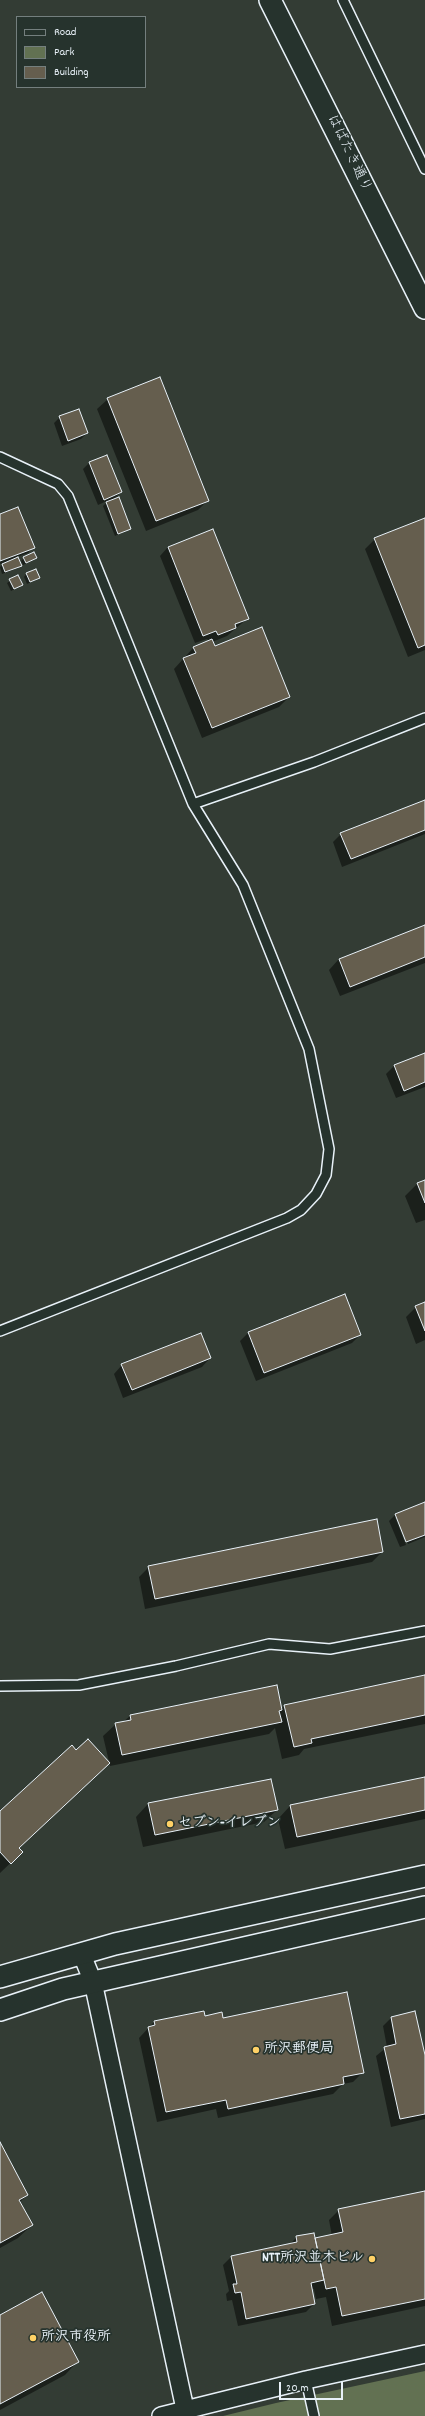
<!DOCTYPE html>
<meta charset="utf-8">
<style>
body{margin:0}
#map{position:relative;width:425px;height:2416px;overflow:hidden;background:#333c34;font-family:Dekko,sans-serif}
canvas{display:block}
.legend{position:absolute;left:16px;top:16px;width:130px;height:72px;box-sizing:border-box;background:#26332d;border:1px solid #747f7e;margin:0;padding:5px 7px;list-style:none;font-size:12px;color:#e8f1f8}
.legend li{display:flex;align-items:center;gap:8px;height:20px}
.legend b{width:20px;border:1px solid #747f7e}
.scale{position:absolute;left:279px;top:2382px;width:64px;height:18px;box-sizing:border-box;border:2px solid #e8f1f8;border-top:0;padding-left:5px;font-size:12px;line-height:14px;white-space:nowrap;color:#e8f1f8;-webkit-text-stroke:3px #26332d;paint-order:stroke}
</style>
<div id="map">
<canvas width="425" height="2416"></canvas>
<ul class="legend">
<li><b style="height:5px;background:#26332d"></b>Road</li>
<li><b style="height:11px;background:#627152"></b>Park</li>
<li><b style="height:11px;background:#655e4e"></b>Building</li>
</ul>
<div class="scale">20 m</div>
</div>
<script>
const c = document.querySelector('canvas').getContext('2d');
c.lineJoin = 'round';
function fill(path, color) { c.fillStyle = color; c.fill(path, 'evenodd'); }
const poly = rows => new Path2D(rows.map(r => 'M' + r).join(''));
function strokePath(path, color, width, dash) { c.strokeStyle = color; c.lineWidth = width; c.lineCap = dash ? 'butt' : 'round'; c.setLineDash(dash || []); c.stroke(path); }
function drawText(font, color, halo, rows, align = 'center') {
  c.font = font + ' Dekko,"Klee One",sans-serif'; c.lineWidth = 3.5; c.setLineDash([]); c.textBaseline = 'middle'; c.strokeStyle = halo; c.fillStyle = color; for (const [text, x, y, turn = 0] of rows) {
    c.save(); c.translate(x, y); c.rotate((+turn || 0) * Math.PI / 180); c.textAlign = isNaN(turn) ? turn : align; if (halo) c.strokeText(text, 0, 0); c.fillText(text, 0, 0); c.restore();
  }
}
const green = poly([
 [425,2371,425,2416,223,2416,276,2403]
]);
const shadow = poly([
 [108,399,208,500,198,510,146,531,97,409],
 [60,417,87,433,81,439,62,446,54,423],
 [106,456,121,492,112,501,130,528,115,536,103,506,109,500,98,505,83,469,89,463],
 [0,515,33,547,28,553,17,557,21,566,18,568,2,574,0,567,6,562,0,564],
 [425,519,425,650,408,657,365,549,375,539],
 [213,530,248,618,227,636,212,642,214,647,289,697,279,707,202,738,174,669,194,647,209,641,207,639,195,643,160,556,168,547],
 [240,621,240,623,231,627,230,625],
 [24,558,35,558,23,565,21,561],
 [26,574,39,578,27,584,24,577],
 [17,576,22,585,11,591,7,583],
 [425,801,425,834,342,867,333,842,341,834],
 [425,926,425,963,340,996,329,970,339,959],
 [425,1054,425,1087,396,1098,386,1074,394,1066],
 [425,1181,425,1220,416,1223,405,1196,417,1184],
 [425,1303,425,1340,416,1344,406,1317,416,1307],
 [249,1332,360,1335,352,1343,256,1381,240,1341],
 [210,1358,202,1367,123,1398,114,1374,122,1365],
 [425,1503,425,1537,408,1544,397,1517,395,1517,406,1545,400,1547,389,1521,395,1515],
 [382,1552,372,1562,145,1609,139,1577,149,1567],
 [425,1676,425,1724,304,1749,299,1755,282,1759,275,1728,269,1734,110,1766,103,1736,116,1724,123,1722,130,1716,276,1686,281,1709,285,1706],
 [425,1778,425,1819,285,1849,278,1819,290,1806],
 [148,1804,277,1810,264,1822,143,1847,136,1817],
 [0,1813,22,1852,0,1873],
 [204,2012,205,2017,223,2019,363,2072,353,2082,343,2084,333,2094,218,2118,216,2109,157,2122,139,2038,154,2022],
 [391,2018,425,2060,425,2119,391,2127,376,2056,387,2047,383,2026],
 [0,2144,27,2195,19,2203,32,2225,18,2238,0,2248],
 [425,2192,425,2306,332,2326,326,2297,316,2299,314,2289,311,2289,314,2304,306,2312,238,2326,232,2300,227,2301,226,2294,229,2291,223,2265,231,2257,290,2244,297,2237,315,2239,332,2236,329,2220,339,2210],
 [0,2316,78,2361,65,2375,0,2410]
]);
const building = poly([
 [160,377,209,501,156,521,107,398,160,377],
 [79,409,88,433,68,441,59,416,79,409],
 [107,455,122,492,104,500,89,462,107,455],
 [119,497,131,529,118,534,106,502,119,497],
 [18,507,35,548,0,561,0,514,18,507],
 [425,518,425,645,418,648,374,538,425,518],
 [213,529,249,619,235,624,236,628,218,635,216,631,203,636,168,547,213,529],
 [34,552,37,558,26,563,23,557,34,552],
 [18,557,22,566,5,572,2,564,18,557],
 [36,569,40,578,30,582,26,573,36,569],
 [18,575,23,585,14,589,9,579,18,575],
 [262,627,290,697,212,728,183,658,196,653,193,647,212,639,215,646,262,627],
 [425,800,425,830,351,859,340,833,425,800],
 [425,925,425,957,350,987,339,959,425,925],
 [425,1053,425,1082,404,1091,394,1065,425,1053],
 [425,1180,425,1203,417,1183,425,1180],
 [345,1294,361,1335,264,1373,248,1332,345,1294],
 [425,1302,425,1331,415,1306,425,1302],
 [201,1333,211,1358,132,1390,121,1364,201,1333],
 [425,1502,425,1535,406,1542,395,1514,425,1502],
 [377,1519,383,1552,155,1599,148,1566,377,1519],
 [425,1675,425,1715,311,1739,312,1743,294,1747,284,1705,425,1675],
 [277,1685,282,1710,279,1711,282,1722,122,1755,115,1723,131,1720,130,1715,277,1685],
 [88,1739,110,1763,19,1848,23,1852,11,1864,0,1852,0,1811,72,1745,76,1750,88,1739],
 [425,1777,425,1810,297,1837,290,1805,425,1777],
 [271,1779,278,1810,155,1835,148,1803,271,1779],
 [347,1992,364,2073,343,2077,344,2084,228,2109,226,2100,166,2112,148,2027,155,2025,154,2021,204,2011,205,2016,222,2012,223,2018,347,1992],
 [415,2011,425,2055,425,2114,400,2119,384,2047,396,2044,391,2017,415,2011],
 [0,2142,28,2195,19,2200,33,2225,0,2243,0,2142],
 [425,2191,425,2299,342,2316,336,2287,326,2289,315,2238,343,2232,338,2209,425,2191],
 [314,2233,324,2280,311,2283,315,2304,246,2319,241,2292,235,2293,233,2284,237,2284,231,2256,297,2242,296,2236,314,2233],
 [42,2292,79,2362,0,2404,0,2315,42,2292]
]);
const service = poly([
 [343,0,425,169],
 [0,457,58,484,68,496,193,804,243,885,309,1049,329,1149,326,1175,316,1194,301,1210,287,1218,0,1331],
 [193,804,314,762,425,718],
 [0,1686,79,1685,176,1666,269,1644,330,1649,425,1631],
 [306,2380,314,2416]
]);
const minor = poly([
 [82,1955,93,1982,185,2409],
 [161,2416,306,2380,425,2354]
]);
const tertiary = poly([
 [270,0,425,308],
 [0,1977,115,1944,425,1876],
 [0,2010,63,1989,425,1907]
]);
const markers = [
 [170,1824,4,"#ffd166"],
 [256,2050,4,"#ffd166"],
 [372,2259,4,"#ffd166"],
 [33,2338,4,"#ffd166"]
];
const streetNames = [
 ["はばたき通り",348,154,64]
];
const poiNames = [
 ["セブン-イレブン",178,1824],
 ["所沢郵便局",264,2050],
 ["NTT所沢並木ビル",364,2259,"right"],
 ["所沢市役所",41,2338]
];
fill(green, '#627152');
fill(shadow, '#0007');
fill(building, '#655e4e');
strokePath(building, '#e8f1f8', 1);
strokePath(service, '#e8f1f8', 12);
strokePath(minor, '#e8f1f8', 20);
strokePath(tertiary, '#e8f1f8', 24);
strokePath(service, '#26332d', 9);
strokePath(minor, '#26332d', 17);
strokePath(tertiary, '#26332d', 21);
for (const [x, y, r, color] of markers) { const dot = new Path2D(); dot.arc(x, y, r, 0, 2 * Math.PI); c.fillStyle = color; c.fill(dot); strokePath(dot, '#26332d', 1.5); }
drawText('14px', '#e8f1f8', '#26332d', streetNames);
drawText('bold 14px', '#e8f1f8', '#26332d', poiNames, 'left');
</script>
